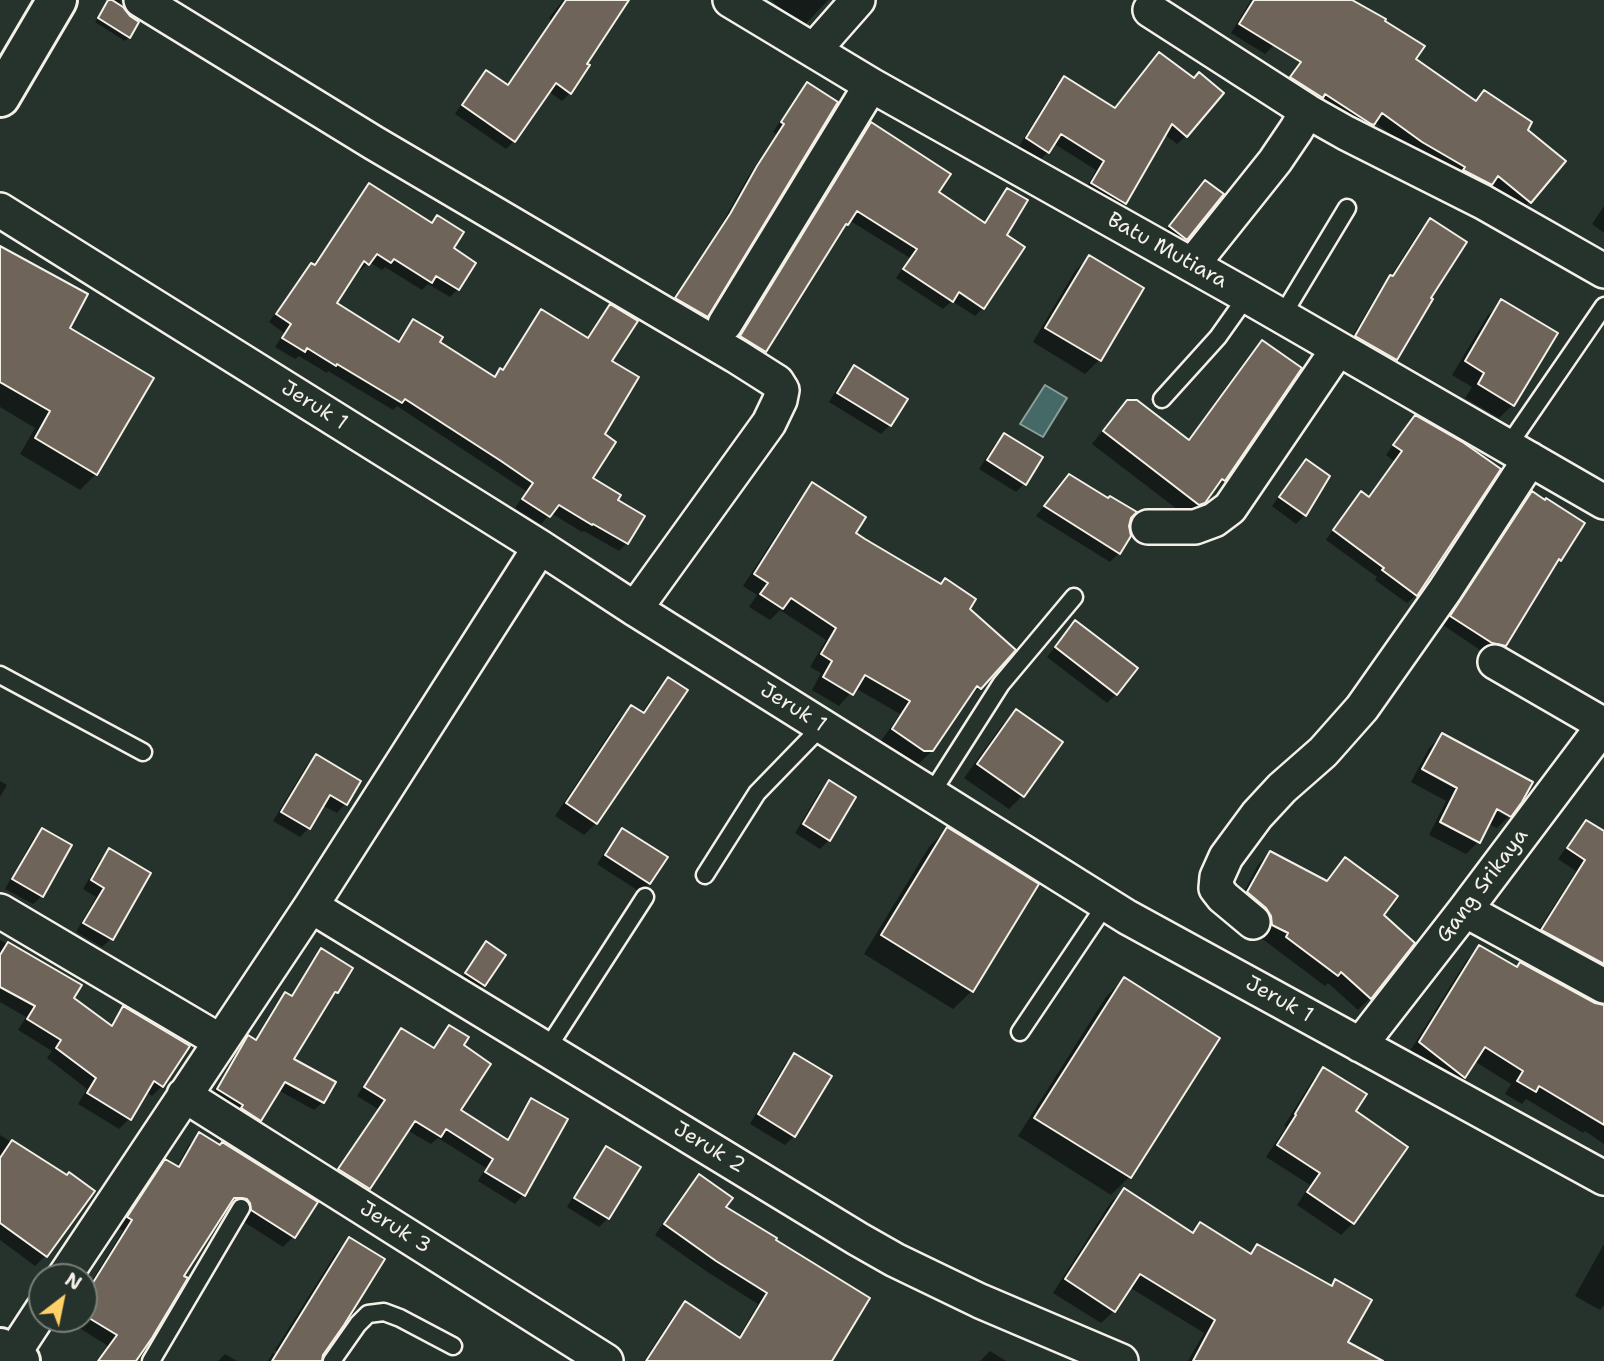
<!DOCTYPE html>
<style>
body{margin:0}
#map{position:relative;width:1604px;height:1361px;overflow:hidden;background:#26332d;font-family:"Shantell Sans",sans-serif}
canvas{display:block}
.north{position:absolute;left:28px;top:1263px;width:70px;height:70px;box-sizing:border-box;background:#26332d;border:2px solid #787f78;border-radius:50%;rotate:32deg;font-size:19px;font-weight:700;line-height:28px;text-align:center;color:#f4f1e8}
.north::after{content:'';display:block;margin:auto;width:24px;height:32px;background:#ffd166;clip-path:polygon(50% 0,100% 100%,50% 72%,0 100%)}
</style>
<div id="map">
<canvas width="1604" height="1361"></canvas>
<div class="north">N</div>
</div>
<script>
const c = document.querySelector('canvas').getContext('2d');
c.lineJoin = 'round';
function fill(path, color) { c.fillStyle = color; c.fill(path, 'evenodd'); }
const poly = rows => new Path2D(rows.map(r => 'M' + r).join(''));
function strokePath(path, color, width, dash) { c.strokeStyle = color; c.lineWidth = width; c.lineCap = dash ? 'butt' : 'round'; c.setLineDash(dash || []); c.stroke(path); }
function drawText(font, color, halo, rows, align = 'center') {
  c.font = font + ' "Shantell Sans",sans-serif'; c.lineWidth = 7; c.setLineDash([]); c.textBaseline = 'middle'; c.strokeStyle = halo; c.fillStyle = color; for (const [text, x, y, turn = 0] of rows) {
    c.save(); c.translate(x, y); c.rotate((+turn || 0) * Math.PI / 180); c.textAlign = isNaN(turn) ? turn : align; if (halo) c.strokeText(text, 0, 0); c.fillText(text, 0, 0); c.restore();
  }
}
const water = poly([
 [1045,385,1067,398,1043,437,1020,424,1045,385]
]);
const shadow = poly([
 [108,0,120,0,129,37,125,41,95,22],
 [563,0,627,0,585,64,570,93,562,101,548,91,514,141,506,149,455,114,478,80,486,72,506,86,551,20,549,18],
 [771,0,828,0,799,31,785,23,789,16],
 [1251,0,1305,0,1274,45,1265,54,1231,33],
 [1343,11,1474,102,1484,93,1525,130,1564,161,1521,211,1490,185,1482,193,1413,150,1374,122,1364,133,1282,86],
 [1159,54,1186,136,1177,144,1164,134,1125,203,1116,212,1083,193,1096,170,1053,143,1048,152,1039,161,1018,148,1055,87,1064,79,1114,109,1150,63],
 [807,85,706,316,697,325,668,307,721,225,748,177,776,134,773,132,799,93],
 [871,124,937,193,983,224,999,198,1007,190,1004,235,951,289,982,309,975,316,952,301,943,309,896,278,910,258,849,220,839,232,765,351,756,360,733,345,863,133],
 [370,185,431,224,437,218,451,248,458,289,450,297,428,284,422,290,385,267,382,270,369,262,360,271,356,269,334,303,397,342,405,329,413,321,438,343,493,378,501,371,534,319,542,311,586,339,602,314,610,306,610,362,602,434,591,479,616,501,627,543,619,551,584,531,582,532,551,513,541,524,515,508,526,491,397,406,393,410,328,371,327,373,299,356,295,359,275,347,284,333,269,322,304,273,312,265,313,266,362,193],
 [1197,191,1221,194,1177,248,1161,236],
 [1604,206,1604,233,1592,224],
 [1430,220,1429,299,1430,300,1396,359,1387,368,1347,345,1382,286,1390,277,1421,229],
 [0,248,67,329,96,474,80,490,20,454,35,428,0,407],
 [1089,257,1142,289,1099,360,1085,374,1033,342,1075,271],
 [1502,302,1513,405,1499,418,1465,398,1472,387,1452,375,1488,315],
 [1262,342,1224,480,1191,515,1186,516,1092,444,1119,410,1131,398,1187,441,1250,354],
 [854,367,906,399,890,425,881,434,829,402,845,376],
 [1415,417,1416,595,1407,603,1375,580,1377,577,1326,540,1352,502,1361,493,1368,498,1394,461,1386,455,1406,426],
 [1004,435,1025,483,1016,492,979,469,995,444],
 [1307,461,1305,515,1296,524,1272,506,1298,470],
 [813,485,854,533,968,609,1013,650,979,688,967,700,966,699,929,754,916,766,881,741,900,714,855,688,839,706,812,690,821,673,810,667,826,640,780,610,770,620,749,607,757,595,743,586,801,497],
 [1061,485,1119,553,1110,562,1036,516],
 [1532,493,1583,524,1559,560,1552,567,1504,645,1495,654,1483,652,1443,625,1524,502],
 [1075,622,1116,694,1107,703,1047,657,1067,631],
 [668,679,596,823,584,835,555,816,619,719,631,707,641,714,656,691],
 [1016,711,1022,796,1009,809,964,778,1002,725],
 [1442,735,1490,804,1488,807,1508,817,1497,828,1488,824,1479,841,1466,854,1429,835,1446,801,1411,782,1429,748],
 [316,756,345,804,337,813,322,805,309,828,300,837,273,821,307,765],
 [0,781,7,785,0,797],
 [829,783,829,840,820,849,795,833,820,791],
 [1586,822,1604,834,1604,980,1532,940,1576,871,1558,859,1577,832],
 [947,829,972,991,953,1009,864,954,929,847],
 [42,830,42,896,33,904,5,889,33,839],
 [623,830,649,883,640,892,597,864,614,839],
 [109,851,111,939,102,947,76,932,96,897,83,889,100,860],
 [1270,853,1325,882,1345,859,1381,915,1413,943,1370,998,1358,1010,1328,983,1325,986,1261,938,1260,928,1237,905,1258,865],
 [0,940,80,986,72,998,110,1026,114,1019,124,1009,162,1086,152,1096,146,1092,129,1119,119,1129,78,1104,87,1089,47,1058,52,1051,18,1030,26,1017,0,1002],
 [482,948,503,955,480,989,462,978],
 [1479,948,1604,1022,1604,1144,1585,1131,1583,1133,1526,1099,1522,1104,1505,1094,1511,1084,1474,1061,1464,1077,1451,1090,1407,1056,1466,961],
 [322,950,337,992,327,1002,291,1059,323,1102,314,1110,278,1090,260,1120,252,1128,210,1098,241,1046,249,1038,254,1041,277,1002,286,994,290,997,313,959],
 [1124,979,1217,1038,1129,1177,1111,1195,1018,1136,1106,997],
 [449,1027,461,1046,458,1111,506,1140,523,1109,532,1100,523,1195,515,1204,478,1181,486,1168,438,1138,431,1144,407,1130,368,1188,360,1197,331,1179,378,1109,357,1096,393,1039,401,1030,432,1049,440,1036],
 [794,1055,794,1136,785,1145,750,1124,785,1064],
 [1323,1069,1354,1112,1353,1223,1341,1235,1297,1205,1310,1185,1266,1157,1286,1127,1284,1126,1312,1081],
 [200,1134,293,1237,283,1247,241,1220,236,1209,226,1208,182,1276,134,1361,97,1361,108,1346,67,1320,68,1319,84,1319,84,1293,123,1231,118,1228,155,1172,166,1162,176,1168,189,1145],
 [0,1135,67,1177,45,1256,35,1266,0,1240],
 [606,1148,608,1218,599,1227,567,1207,597,1157],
 [699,1177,724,1207,830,1361,644,1361,675,1313,685,1304,738,1338,758,1304,706,1271,655,1235,689,1186],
 [1124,1190,1191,1233,1200,1225,1249,1255,1257,1247,1330,1287,1336,1282,1346,1343,1379,1361,1188,1361,1204,1333,1129,1287,1114,1311,1101,1323,1053,1293,1111,1202],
 [349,1239,320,1361,293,1361,275,1350,336,1253],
 [1604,1244,1604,1305,1600,1310,1575,1296],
 [990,1351,1006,1361,980,1361],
 [273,1353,287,1361,268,1361],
 [225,1354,237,1361,218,1361]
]);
const building = poly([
 [108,0,112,0,123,7,130,16,139,22,130,38,98,18,108,0],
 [566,0,629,0,587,64,590,65,571,94,556,83,515,142,462,105,486,70,508,85,566,0],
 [1254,0,1352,0,1386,19,1385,21,1425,46,1416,59,1476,101,1484,90,1532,122,1528,130,1566,161,1531,203,1498,176,1492,185,1463,170,1465,167,1422,142,1382,113,1374,125,1371,124,1325,94,1323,98,1290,77,1301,62,1239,24,1254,0],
 [1159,52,1194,78,1199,72,1224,93,1187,137,1172,124,1126,204,1091,183,1104,161,1061,134,1049,153,1026,138,1064,76,1115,108,1159,52],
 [807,82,838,102,708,317,675,298,730,214,757,166,784,124,781,122,807,82],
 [871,122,951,174,939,192,985,223,1007,188,1028,200,1007,235,1025,247,984,309,959,292,953,302,903,269,917,249,857,211,848,225,846,224,766,352,740,336,871,122],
 [1205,180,1224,194,1187,240,1169,226,1205,180],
 [369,183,432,223,437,215,464,232,454,248,476,263,459,290,436,276,432,283,394,259,391,263,377,254,369,265,364,261,337,303,399,342,413,319,443,337,440,342,495,377,500,368,503,370,541,309,588,338,610,304,638,321,612,361,639,377,605,434,616,442,593,478,621,495,618,500,645,516,628,544,593,524,592,525,559,505,550,517,522,499,533,483,501,461,405,399,402,403,337,364,336,366,307,348,305,352,282,338,291,324,276,314,311,263,315,265,369,183],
 [1430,218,1467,242,1431,298,1433,299,1397,360,1355,336,1390,275,1393,276,1430,218],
 [0,246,88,294,70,328,154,378,97,475,35,438,50,411,0,382,0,246],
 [1089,255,1144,288,1101,361,1045,328,1089,255],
 [1501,299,1558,333,1514,406,1478,384,1484,373,1465,361,1501,299],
 [1262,340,1302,368,1225,481,1222,479,1205,503,1199,505,1103,431,1127,400,1137,400,1189,440,1262,340],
 [854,365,908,399,891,426,837,393,854,365],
 [1415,415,1464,443,1501,469,1417,596,1382,570,1384,568,1333,530,1361,491,1369,497,1402,451,1393,445,1415,415],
 [1004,433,1043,457,1026,485,987,460,1004,433],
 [1306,459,1330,476,1306,516,1279,497,1306,459],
 [1069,474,1108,498,1110,496,1137,512,1131,518,1129,526,1131,536,1120,554,1044,506,1069,474],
 [812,482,866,517,856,533,865,539,941,584,945,578,976,599,970,609,1016,650,981,689,977,686,933,751,924,751,892,729,910,701,865,675,853,695,823,677,832,661,821,654,836,628,791,598,783,609,760,594,768,583,754,574,812,482],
 [1532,491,1545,500,1546,498,1585,523,1561,561,1559,559,1506,646,1492,643,1450,616,1532,491],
 [1075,620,1138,668,1117,695,1055,647,1075,620],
 [668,677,688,690,597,824,566,803,631,705,644,713,668,677],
 [1016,709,1063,742,1024,797,977,764,1016,709],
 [1442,733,1533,782,1522,802,1511,817,1497,809,1480,843,1440,822,1457,788,1422,769,1442,733],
 [316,754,361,781,347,805,330,795,310,829,281,812,316,754],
 [829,780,856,797,830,841,803,824,829,780],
 [1586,820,1604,831,1604,964,1541,930,1585,860,1567,848,1586,820],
 [947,827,1039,884,973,992,881,935,947,827],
 [42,828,72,845,43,897,12,879,42,828],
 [622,828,668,857,650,884,605,855,622,828],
 [109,848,151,873,113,940,83,923,104,888,91,880,109,848],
 [1270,851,1327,881,1345,857,1398,896,1384,915,1415,943,1371,999,1341,972,1338,976,1286,937,1288,933,1272,925,1271,916,1266,908,1247,892,1270,851],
 [486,941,506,955,485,986,465,973,486,941],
 [8,942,82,985,74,998,112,1026,123,1006,190,1046,163,1087,154,1081,131,1120,87,1093,96,1078,56,1048,61,1040,27,1019,35,1006,0,987,0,955,8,942],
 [1479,945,1517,967,1520,962,1595,1003,1604,1005,1604,1125,1539,1086,1536,1092,1517,1081,1523,1071,1485,1047,1465,1078,1419,1042,1479,945],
 [321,948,353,968,338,993,335,992,294,1059,336,1082,324,1103,285,1082,261,1121,241,1108,243,1105,217,1089,248,1035,256,1040,285,992,292,996,321,948],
 [1124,977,1220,1038,1131,1178,1034,1118,1124,977],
 [449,1025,469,1037,464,1045,491,1064,461,1110,508,1140,531,1098,568,1119,525,1196,485,1172,493,1159,446,1129,441,1137,415,1121,370,1189,338,1169,385,1100,364,1087,401,1028,434,1048,449,1025],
 [794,1053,832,1076,795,1137,758,1114,794,1053],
 [1323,1067,1367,1094,1356,1111,1408,1147,1354,1224,1307,1192,1320,1173,1277,1145,1296,1115,1295,1114,1323,1067],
 [199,1132,220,1145,222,1142,318,1202,295,1238,251,1210,250,1203,247,1199,242,1198,234,1198,184,1276,188,1278,152,1338,136,1361,98,1361,117,1335,84,1315,84,1297,132,1220,127,1217,165,1159,179,1167,199,1132],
 [12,1140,67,1175,69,1172,95,1191,47,1257,0,1223,0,1158,12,1140],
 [606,1146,641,1167,609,1219,574,1198,606,1146],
 [699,1174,733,1198,726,1207,777,1238,776,1240,870,1298,832,1361,646,1361,685,1301,740,1338,767,1293,716,1261,664,1224,699,1174],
 [1124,1188,1193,1233,1200,1222,1251,1254,1257,1244,1332,1286,1335,1279,1372,1300,1348,1342,1383,1361,1193,1361,1215,1320,1140,1274,1115,1312,1065,1279,1124,1188],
 [349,1237,385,1259,344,1325,323,1355,322,1361,272,1361,349,1237]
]);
const lane = poly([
 [1282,316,1347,208],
 [1162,399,1218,337,1247,296],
 [1508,446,1604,306],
 [0,675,143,752],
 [931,794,1001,684,1074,597],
 [705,875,757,793,822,726],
 [1020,1032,1106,904],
 [547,1049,645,897],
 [151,1361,241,1208],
 [332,1361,358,1324,368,1314,384,1312,400,1318,453,1346]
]);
const street = poly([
 [141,0,374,143,736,356,777,382,782,390,780,400,769,423,635,609],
 [730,0,871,85,1247,296,1604,502],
 [1150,10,1307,111],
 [814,50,858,0],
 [0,210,540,547,635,609,1127,917,1604,1178],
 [1192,265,1275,161,1296,130,1307,111,1346,133,1483,202,1604,271],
 [725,324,871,85],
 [1148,527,1195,527,1214,520,1230,508,1338,349],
 [1495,662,1604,725],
 [311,906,858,1239,895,1260,980,1301,1121,1361],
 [1465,910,1604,986],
 [0,911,220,1041],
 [1253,922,1223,897,1216,888,1217,877,1226,857,1257,815,1282,788,1323,752,1362,708,1445,590,1530,459],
 [1360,1045,1465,910,1604,725],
 [184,1095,606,1361],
 [64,1277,311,906,540,547],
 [12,1356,42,1310]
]);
const secondary = poly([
 [0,97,57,0],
 [0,1348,20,1361]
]);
const streetNames = [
 ["Batu Mutiara",1167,251,29],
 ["Jeruk 1",314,406,32],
 ["Jeruk 1",793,708,32],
 ["Gang Srikaya",1483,886,-53],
 ["Jeruk 1",1279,1000,29],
 ["Jeruk 2",709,1148,31],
 ["Jeruk 3",395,1228,32]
];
fill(water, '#446967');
strokePath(water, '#8a9f9b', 2);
fill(shadow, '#0007');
fill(building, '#6f6459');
strokePath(building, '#f4f1e8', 2);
strokePath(lane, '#f4f1e8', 21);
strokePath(street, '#f4f1e8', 38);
strokePath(secondary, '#f4f1e8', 44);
strokePath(lane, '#26332d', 16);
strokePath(street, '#26332d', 33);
strokePath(secondary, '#26332d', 38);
drawText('21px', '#f4f1e8', '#26332d', streetNames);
</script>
